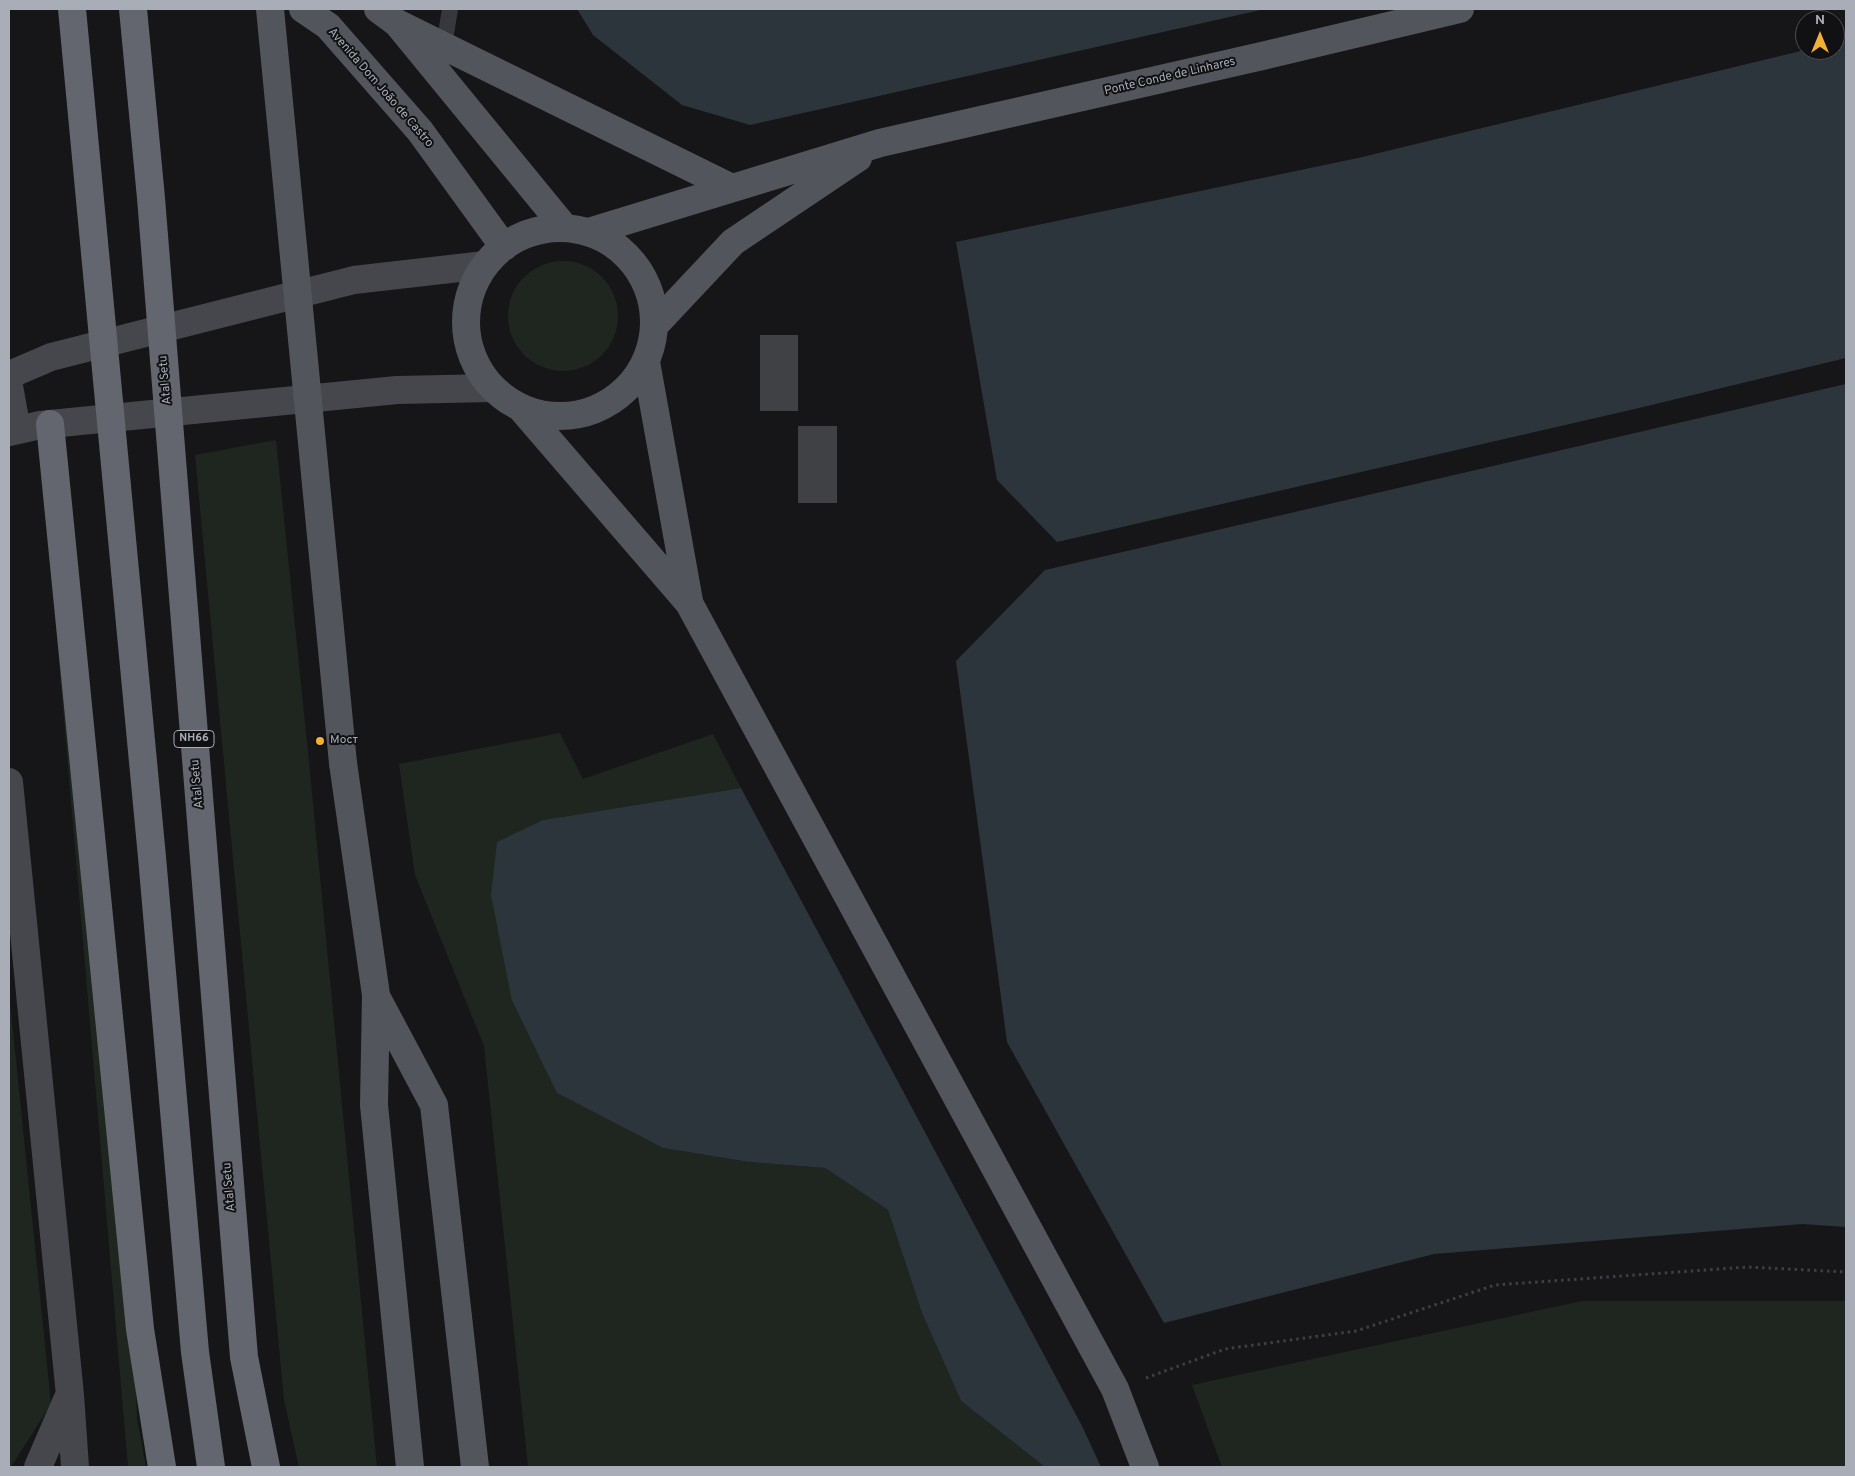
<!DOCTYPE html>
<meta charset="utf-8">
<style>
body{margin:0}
#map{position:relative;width:1855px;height:1476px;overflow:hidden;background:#161618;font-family:Overpass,sans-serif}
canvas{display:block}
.frame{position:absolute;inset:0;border:10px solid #a8adb8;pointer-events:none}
.north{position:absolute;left:1795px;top:10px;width:50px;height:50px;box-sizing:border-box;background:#111113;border:1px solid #4d4f55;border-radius:50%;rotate:0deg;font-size:14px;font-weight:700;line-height:20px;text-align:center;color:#a8adb8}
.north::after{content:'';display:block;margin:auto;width:18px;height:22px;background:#f2b134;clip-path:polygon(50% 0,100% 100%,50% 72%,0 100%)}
</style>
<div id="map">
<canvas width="1855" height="1476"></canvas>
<div class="frame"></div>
<div class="north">N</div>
</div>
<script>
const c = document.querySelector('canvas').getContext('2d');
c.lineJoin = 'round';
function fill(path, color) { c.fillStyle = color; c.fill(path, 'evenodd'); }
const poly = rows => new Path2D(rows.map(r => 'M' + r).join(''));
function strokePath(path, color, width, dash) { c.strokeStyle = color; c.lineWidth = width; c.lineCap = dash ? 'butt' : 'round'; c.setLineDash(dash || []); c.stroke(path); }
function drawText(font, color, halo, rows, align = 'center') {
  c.font = font + ' Overpass,sans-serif'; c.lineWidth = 4; c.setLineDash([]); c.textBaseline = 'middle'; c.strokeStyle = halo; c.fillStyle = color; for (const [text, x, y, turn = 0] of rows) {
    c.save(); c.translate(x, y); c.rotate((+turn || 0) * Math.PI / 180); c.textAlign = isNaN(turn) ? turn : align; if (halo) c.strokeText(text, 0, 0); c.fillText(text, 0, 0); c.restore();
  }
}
const green = poly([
 '508 316a55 55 0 1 1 110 0a55 55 0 1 1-110 0Z',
 [276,440,309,762,377,1467,299,1467,284,1400,195,455],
 [47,521,132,1282,137,1418,146,1467,128,1467],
 [560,733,583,779,713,734,741,788,543,820,512,1002,558,1093,663,1148,749,1162,825,1168,888,1210,922,1313,961,1401,1045,1467,528,1467,484,1046,415,875,399,764],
 [9,991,51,1404,11,1467,9,1467],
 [1582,1301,1846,1301,1846,1467,1222,1467,1192,1385]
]);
const water = poly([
 [577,9,1265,9,750,125,682,105,593,35],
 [1846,40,1846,358,1639,408,1057,542,997,480,956,242,1358,158,1805,50,1835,50,1835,43],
 [1846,384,1846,1227,1802,1224,1434,1254,1164,1323,1007,1042,956,661,1045,570],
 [741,788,1082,1426,1101,1467,1045,1467,961,1401,922,1313,888,1210,825,1168,749,1162,663,1148,557,1093,512,1001,491,895,497,842,543,820]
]);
const building = poly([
 [760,335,798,335,798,411,760,411],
 [798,426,837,426,837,503,798,503]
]);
const path = poly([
 [1146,1378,1225,1349,1356,1331,1495,1285,1748,1267,1846,1272]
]);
const lane = poly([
 [444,46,450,9]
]);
const secondary = poly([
 [9,375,51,357,354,280,485,265],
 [9,386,16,425,10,431],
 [9,432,40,425,397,390,492,388],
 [9,782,70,1395,75,1467],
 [38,1467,67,1400]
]);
const primary = poly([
 [303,9,328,26,420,131,504,247],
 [378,9,397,23,565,228],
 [397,23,732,188],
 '466 322a94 94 0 1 1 188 0a94 94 0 1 1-188 0Z',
 [589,232,880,143,1262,56,1460,9],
 [655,325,733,242,858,158],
 [646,362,689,601],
 [521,408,689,603,1115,1389,1145,1467],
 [343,763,376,995,374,1105,410,1467],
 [377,998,434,1105,475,1467]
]);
const highway = poly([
 [50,424,140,1329,162,1467]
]);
const primaryBridge = poly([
 [270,9,343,763]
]);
const highwayBridge = poly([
 [72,9,152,857,195,1352,211,1467],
 [133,9,151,198,244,1357,266,1467]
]);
const markers = [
 [320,741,5,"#f2b134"]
];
const shields = [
 [194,739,40]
];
const shieldNames = [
 ["NH66",194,739]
];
const streetNames = [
 ["Ponte Conde de Linhares",1170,77,-13],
 ["Avenida Dom João de Castro",380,88,49],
 ["Atal Setu",166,380,-95],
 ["Atal Setu",198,784,-95],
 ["Atal Setu",230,1187,-95]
];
const poiNames = [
 ["Мост",330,741]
];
fill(green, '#1e261f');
fill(water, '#2c353c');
fill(building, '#404145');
strokePath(path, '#3d3f44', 3, [2.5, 4]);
strokePath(lane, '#37383d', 16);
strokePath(secondary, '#45474d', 28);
strokePath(primary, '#53555c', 28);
strokePath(highway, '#63666e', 28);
strokePath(primaryBridge, '#53555c', 28);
strokePath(highwayBridge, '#63666e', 28);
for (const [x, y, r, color] of markers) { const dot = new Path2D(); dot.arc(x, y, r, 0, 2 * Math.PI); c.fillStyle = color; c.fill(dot); strokePath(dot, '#111113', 2); }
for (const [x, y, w] of shields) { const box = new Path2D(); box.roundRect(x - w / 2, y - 8.5, w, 17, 4); c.fillStyle = '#111113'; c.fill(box); strokePath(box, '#a8adb8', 1); }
drawText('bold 11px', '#a8adb8', null, shieldNames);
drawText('12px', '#a8adb8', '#111113', streetNames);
drawText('12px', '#a8adb8', '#111113', poiNames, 'left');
</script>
